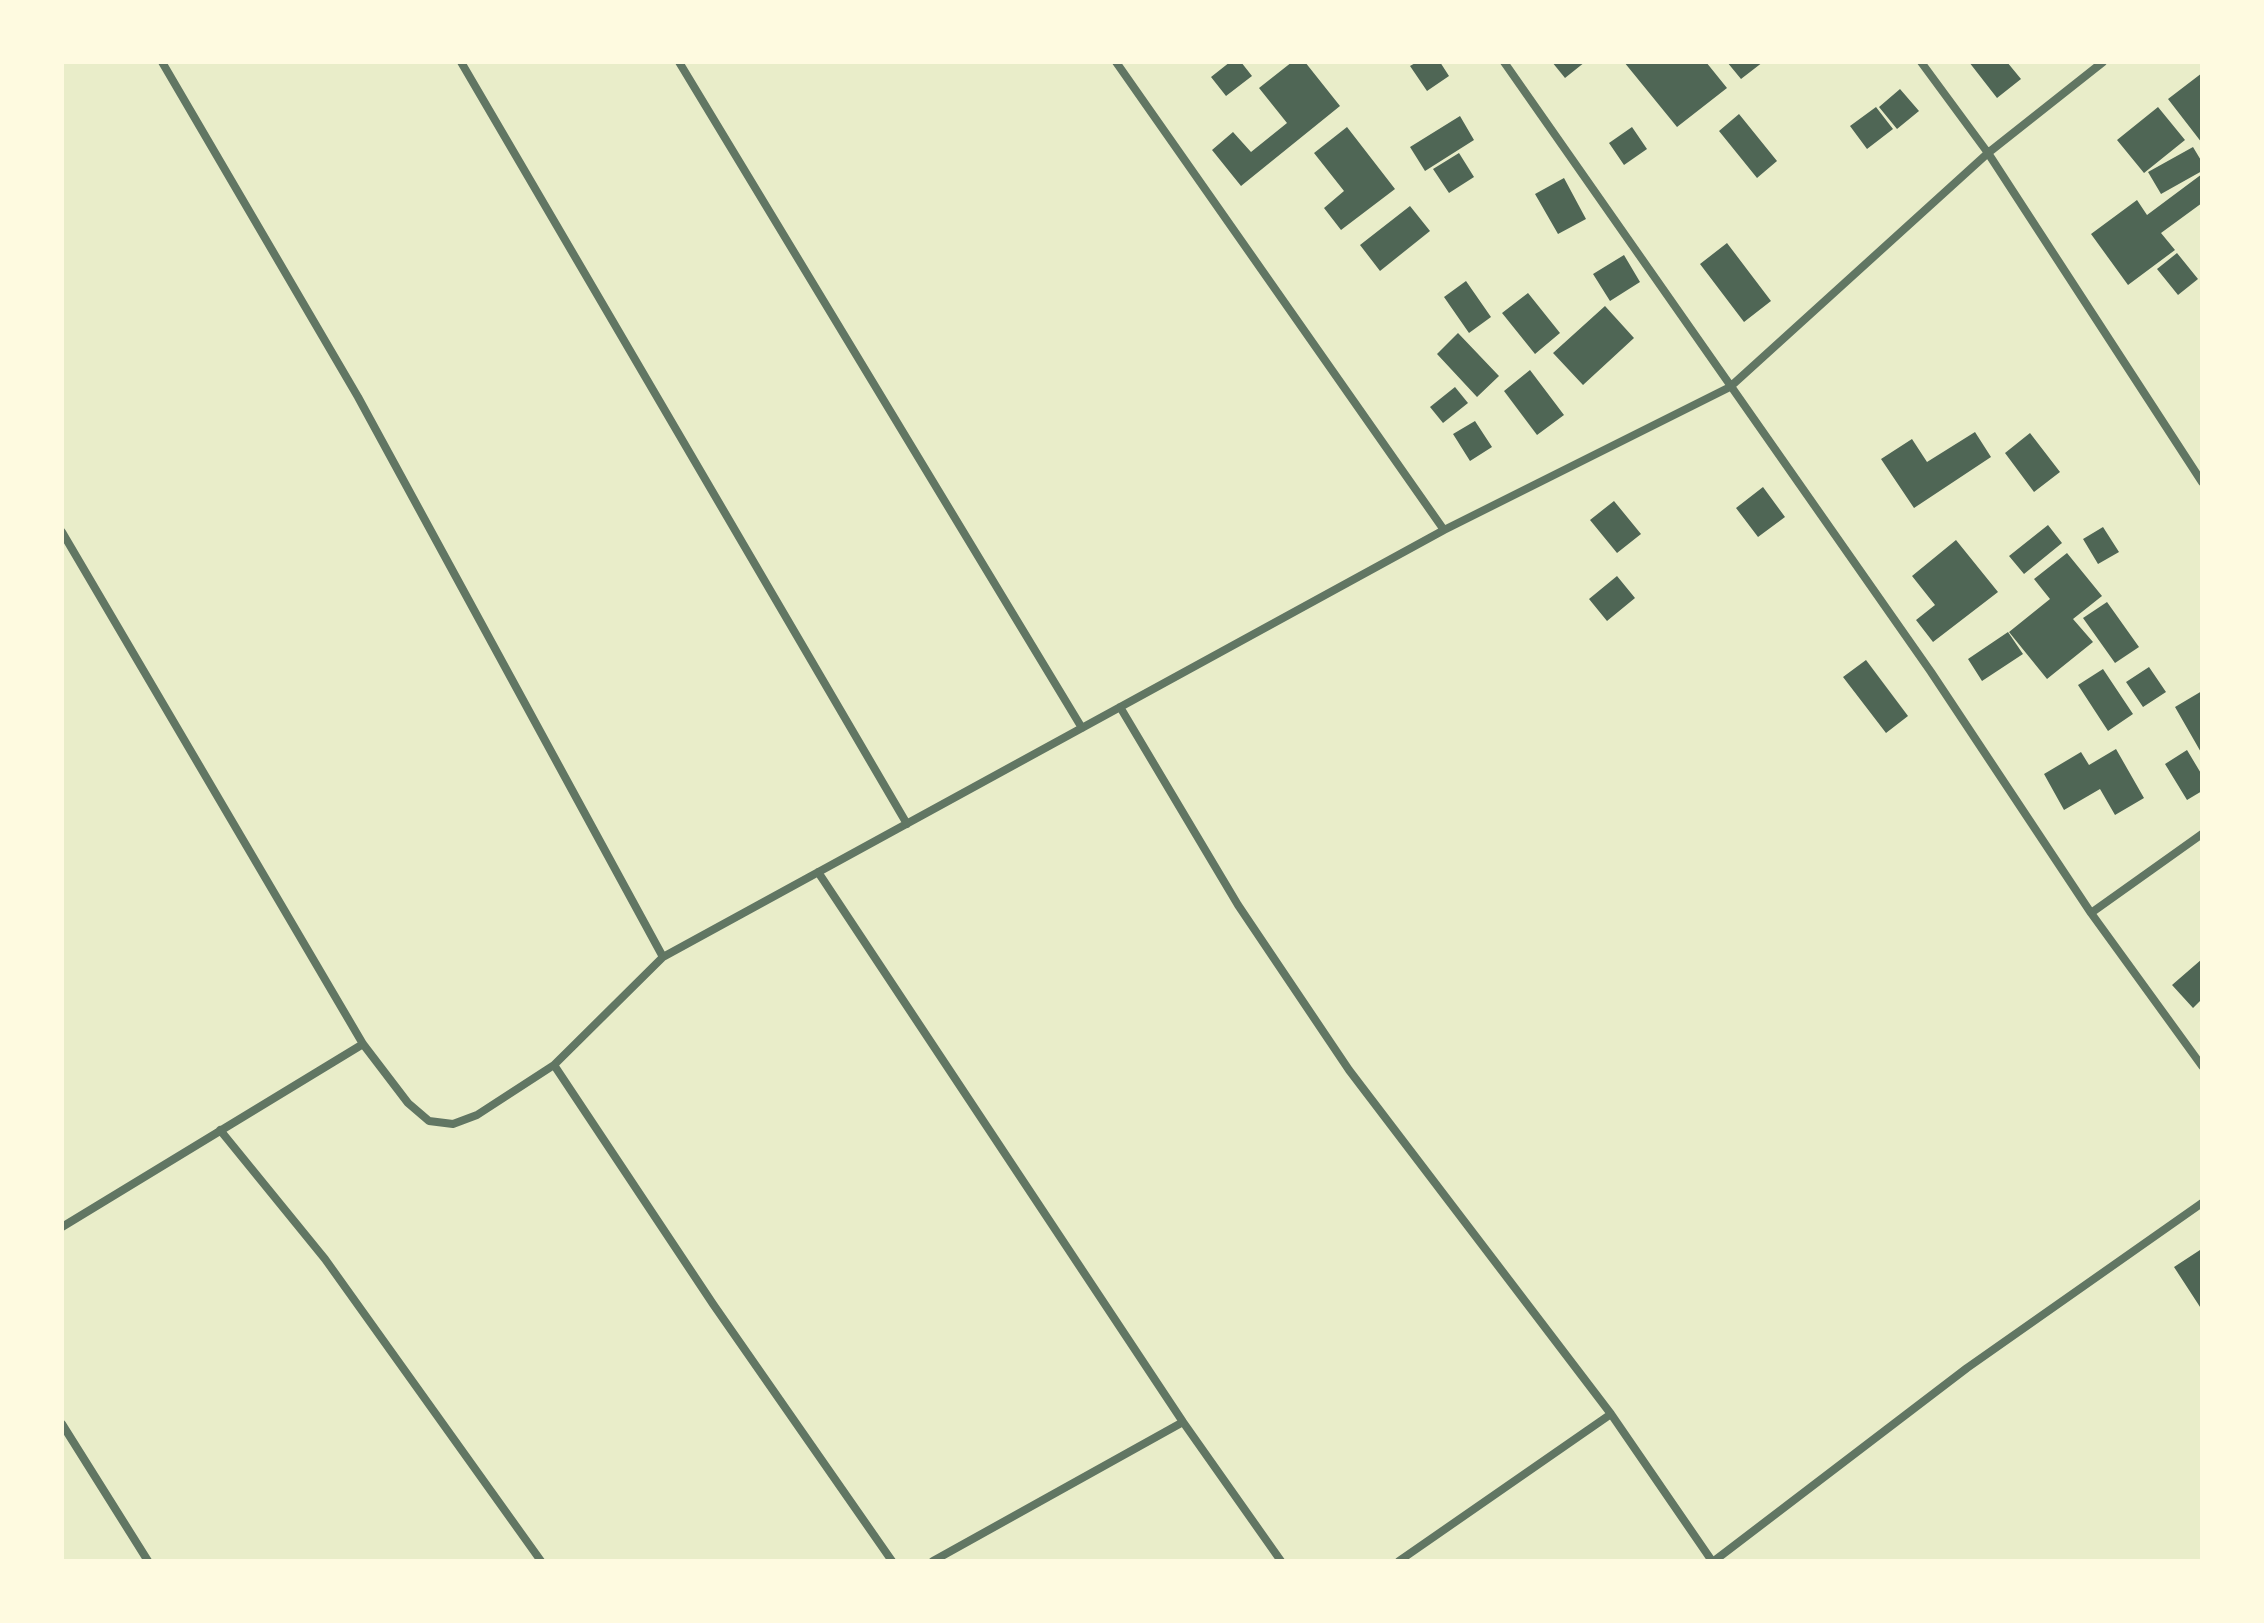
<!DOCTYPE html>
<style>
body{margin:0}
#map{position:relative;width:2264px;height:1623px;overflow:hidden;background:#e9edc9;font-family:"Playfair Display",serif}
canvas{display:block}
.frame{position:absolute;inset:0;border:64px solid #fefae0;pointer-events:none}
</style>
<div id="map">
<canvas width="2264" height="1623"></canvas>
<div class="frame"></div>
</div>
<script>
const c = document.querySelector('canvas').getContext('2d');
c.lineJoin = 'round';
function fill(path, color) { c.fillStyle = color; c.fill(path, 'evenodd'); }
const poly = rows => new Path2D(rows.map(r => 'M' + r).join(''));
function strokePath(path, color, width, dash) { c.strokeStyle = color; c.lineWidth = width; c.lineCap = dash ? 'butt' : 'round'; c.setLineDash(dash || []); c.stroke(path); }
const building = poly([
 [1230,62,1241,62,1252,76,1226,96,1211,77],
 [1292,62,1305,62,1340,106,1241,186,1212,150,1233,132,1251,152,1287,123,1259,88],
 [1417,62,1440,62,1449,76,1427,91,1410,66],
 [1552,62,1585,62,1565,78],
 [1624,62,1706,62,1727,88,1677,127],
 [1727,62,1763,62,1741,79],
 [1969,62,2007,62,2021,79,1997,98],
 [2202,73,2202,143,2168,99],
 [1900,89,1919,111,1897,129,1879,107],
 [1876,107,1893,129,1867,149,1850,126],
 [2158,107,2185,140,2144,173,2117,140],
 [1739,114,1777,161,1757,178,1719,131],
 [1460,116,1474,140,1425,171,1410,147],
 [1347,127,1395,189,1341,230,1324,208,1344,191,1314,153],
 [1632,127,1647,149,1624,165,1609,143],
 [2193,147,2202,162,2202,171,2161,194,2148,172],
 [1459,153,1474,177,1449,193,1433,169],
 [2202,174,2202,203,2161,233,2175,250,2128,285,2091,234,2137,200,2147,215],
 [1564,178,1586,219,1558,234,1535,194],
 [1410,206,1430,231,1380,271,1360,245],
 [1727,243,1771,301,1744,322,1700,264],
 [2177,253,2198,279,2178,295,2157,269],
 [1624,255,1640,282,1610,301,1593,274],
 [1466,281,1491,317,1469,333,1444,297],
 [1528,293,1560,333,1535,354,1502,313],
 [1605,306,1634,338,1583,385,1553,353],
 [1458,333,1499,376,1477,397,1437,354],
 [1530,370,1564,415,1537,435,1504,391],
 [1455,387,1468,403,1443,423,1430,407],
 [1475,421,1492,447,1470,461,1453,434],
 [1975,432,1991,457,1914,508,1881,459,1912,439,1927,462],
 [2030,433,2060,472,2034,492,2005,453],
 [1763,487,1785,517,1758,537,1736,508],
 [1614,501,1641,534,1617,553,1590,520],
 [2048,525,2062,543,2024,574,2009,556],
 [2103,527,2119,552,2098,564,2083,539],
 [1956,540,1998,592,1933,642,1916,620,1935,605,1912,576],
 [2067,553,2102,596,2073,619,2093,642,2047,679,2009,632,2050,599,2034,579],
 [1617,576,1635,598,1607,621,1589,599],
 [2107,602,2139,647,2115,663,2083,618],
 [2008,632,2023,654,1982,681,1968,659],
 [1866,660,1908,716,1886,733,1843,677],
 [2149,667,2166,692,2143,707,2126,682],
 [2103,669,2133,714,2108,731,2078,685],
 [2202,691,2202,754,2175,707],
 [2116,749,2144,798,2115,815,2100,789,2064,810,2044,774,2081,752,2089,765],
 [2187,750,2202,775,2202,791,2187,800,2165,764],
 [2202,959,2202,999,2193,1008,2172,985],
 [2200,1250,2202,1253,2202,1310,2174,1267]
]);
const minor = poly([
 [162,62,358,397,663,957],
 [461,62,907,824],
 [679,62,1082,728],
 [1116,62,1444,530],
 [1504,62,1931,672,2091,913,2202,1066],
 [1921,62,1988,153,2202,482],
 [62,532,363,1044,408,1103,429,1121,453,1124,477,1115,554,1065,663,957,1444,530,1730,387,1988,153,2103,62],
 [1120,707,1238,905,1349,1070,1611,1414,1712,1561],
 [818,872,1183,1422,1281,1561],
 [2091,913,2202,834],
 [554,1065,713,1304,892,1561],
 [220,1130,325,1259,541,1561],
 [62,1227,363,1044],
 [62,1424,148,1561],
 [933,1561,1183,1422],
 [1399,1561,1611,1414],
 [1714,1561,1967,1368,2202,1203]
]);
fill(building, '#4f6655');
strokePath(minor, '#617663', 8);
</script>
